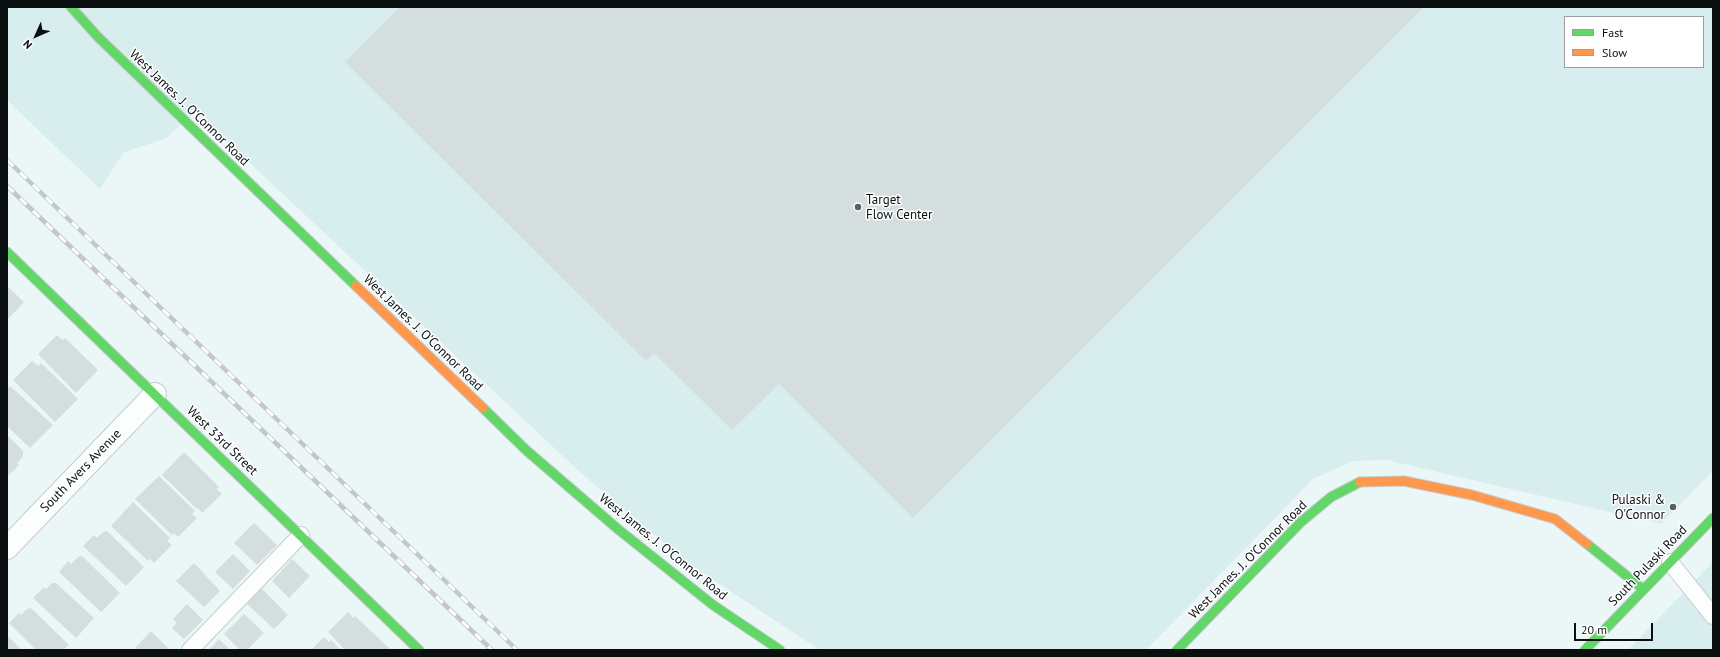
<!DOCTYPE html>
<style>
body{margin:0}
#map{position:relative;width:1720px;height:657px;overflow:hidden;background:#ebf6f6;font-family:"PT Sans",sans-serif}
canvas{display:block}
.frame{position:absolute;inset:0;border:8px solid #0a1010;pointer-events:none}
.legend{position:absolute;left:1564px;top:16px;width:140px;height:52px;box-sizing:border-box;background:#fff;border:1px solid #9d9f9f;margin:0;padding:5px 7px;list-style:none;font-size:12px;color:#0a1010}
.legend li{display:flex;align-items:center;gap:8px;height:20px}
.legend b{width:20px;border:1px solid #9d9f9f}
.north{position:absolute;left:16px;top:16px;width:40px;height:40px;-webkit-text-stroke:3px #fff;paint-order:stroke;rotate:225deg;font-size:11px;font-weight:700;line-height:16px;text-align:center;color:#0a1010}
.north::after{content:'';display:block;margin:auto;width:14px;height:18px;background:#0a1010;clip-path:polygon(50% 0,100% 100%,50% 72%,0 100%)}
.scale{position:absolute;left:1574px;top:623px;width:79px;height:18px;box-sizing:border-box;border:2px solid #0a1010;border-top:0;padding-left:5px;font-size:12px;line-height:14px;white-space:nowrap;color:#0a1010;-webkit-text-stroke:3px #fff;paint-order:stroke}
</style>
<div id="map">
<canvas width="1720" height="657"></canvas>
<div class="frame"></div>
<ul class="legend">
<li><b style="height:5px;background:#63d668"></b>Fast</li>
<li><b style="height:5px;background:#ff974d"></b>Slow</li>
</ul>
<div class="north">N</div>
<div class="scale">20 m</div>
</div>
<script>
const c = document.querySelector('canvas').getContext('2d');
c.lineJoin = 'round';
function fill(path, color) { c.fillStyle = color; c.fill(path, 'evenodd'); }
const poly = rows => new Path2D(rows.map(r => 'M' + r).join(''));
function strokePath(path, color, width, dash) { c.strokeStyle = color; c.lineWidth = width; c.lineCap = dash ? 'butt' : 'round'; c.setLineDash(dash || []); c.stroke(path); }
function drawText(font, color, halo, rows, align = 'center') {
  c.font = font + ' "PT Sans",sans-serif'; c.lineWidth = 3; c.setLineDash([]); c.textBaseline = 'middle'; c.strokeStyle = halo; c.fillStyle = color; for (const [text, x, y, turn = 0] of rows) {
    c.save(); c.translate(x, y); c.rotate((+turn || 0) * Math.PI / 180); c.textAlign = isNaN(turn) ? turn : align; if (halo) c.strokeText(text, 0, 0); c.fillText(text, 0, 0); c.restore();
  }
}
const built = poly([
 [7,7,1713,7,1713,471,1661,524,1387,460,1353,461,1313,479,1146,650,820,650,689,564,581,473,222,137,196,111,165,139,124,152,100,189,7,100],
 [1565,17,1703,17,1703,67,1565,67],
 [1713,562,1713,650,1628,650]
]);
const building = poly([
 [400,7,1424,7,913,518,779,384,732,430,654,353,646,361,345,62],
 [7,286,24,302,7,320],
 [57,335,62,340,65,338,98,370,76,393,38,354],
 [32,361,38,366,41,363,78,399,55,422,13,380],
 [10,386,53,425,30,448,7,426,7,389],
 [7,435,23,451,23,456,17,463,19,465,9,475,7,473],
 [184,452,219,487,217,489,222,494,202,513,198,508,197,509,162,475],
 [159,476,195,511,192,514,197,518,178,537,174,533,172,535,135,499],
 [133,502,170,538,167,541,172,545,154,563,150,559,148,561,111,526],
 [254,523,277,545,257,565,234,543],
 [107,531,144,567,126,586,83,546,94,535,97,538,103,532],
 [233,554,250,571,233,589,215,572],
 [82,556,120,593,101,612,59,572,68,561,71,564,78,557],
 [292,559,310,576,289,598,272,581],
 [194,563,220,591,204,607,176,581],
 [52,583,56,583,94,618,76,638,33,598,44,587,46,589],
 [261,588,288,615,274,629,246,603],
 [187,604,203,620,184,639,172,628,177,623,173,619],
 [31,608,69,645,63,650,36,650,9,623,19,613,21,615,27,609],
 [348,612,353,618,355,616,391,650,345,650,328,632],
 [244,614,264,633,247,650,240,650,224,634],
 [151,631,170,650,138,650,135,648],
 [7,635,22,650,7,650],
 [324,637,329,642,331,640,341,650,311,650],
 [219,639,230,650,209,650]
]);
const lane = poly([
 [1670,562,1713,616],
 [190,650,301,535]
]);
const street = poly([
 [7,548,155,394]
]);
const fast = poly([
 [71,7,98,37,356,286],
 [7,252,419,650],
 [483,408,526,450,619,530,713,605,780,650],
 [1587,544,1643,589],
 [1177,650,1301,522,1331,497,1360,482],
 [1585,650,1713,518]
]);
const slow = poly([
 [356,286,483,408],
 [1360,482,1404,481,1472,495,1555,519,1587,544]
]);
const rail = poly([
 [7,160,517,650],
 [7,186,492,650]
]);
const markers = [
 [858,207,4,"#596060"],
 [1673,507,4,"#596060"]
];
const streetNames = [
 ["West James. J. O'Connor Road",189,108,44],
 ["West James. J. O'Connor Road",423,333,44],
 ["West 33rd Street",222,441,44],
 ["South Avers Avenue",81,471,-46],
 ["West James. J. O'Connor Road",663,547,39],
 ["West James. J. O'Connor Road",1248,560,-45],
 ["South Pulaski Road",1648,566,-46]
];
const poiNames = [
 ["Target",866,200],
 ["Flow Center",866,215],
 ["Pulaski &",1665,500,"right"],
 ["O'Connor",1665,515,"right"]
];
fill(built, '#d8edee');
fill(building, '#d5dede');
strokePath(lane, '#c5cdce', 18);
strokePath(street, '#c5cdce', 24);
strokePath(fast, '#c5cdce', 11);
strokePath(slow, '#c5cdce', 11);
strokePath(lane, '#fcfefe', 16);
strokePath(street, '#fcfefe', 22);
strokePath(fast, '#63d668', 9);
strokePath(slow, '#ff974d', 9);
strokePath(rail, '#c4c7c7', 4.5);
strokePath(rail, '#fff', 3, [9]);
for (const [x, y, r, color] of markers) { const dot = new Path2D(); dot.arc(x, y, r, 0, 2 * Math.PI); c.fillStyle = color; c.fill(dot); strokePath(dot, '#fff', 1.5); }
drawText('13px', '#0a1010', '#fff', streetNames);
drawText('13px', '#0a1010', '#fff', poiNames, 'left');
</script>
